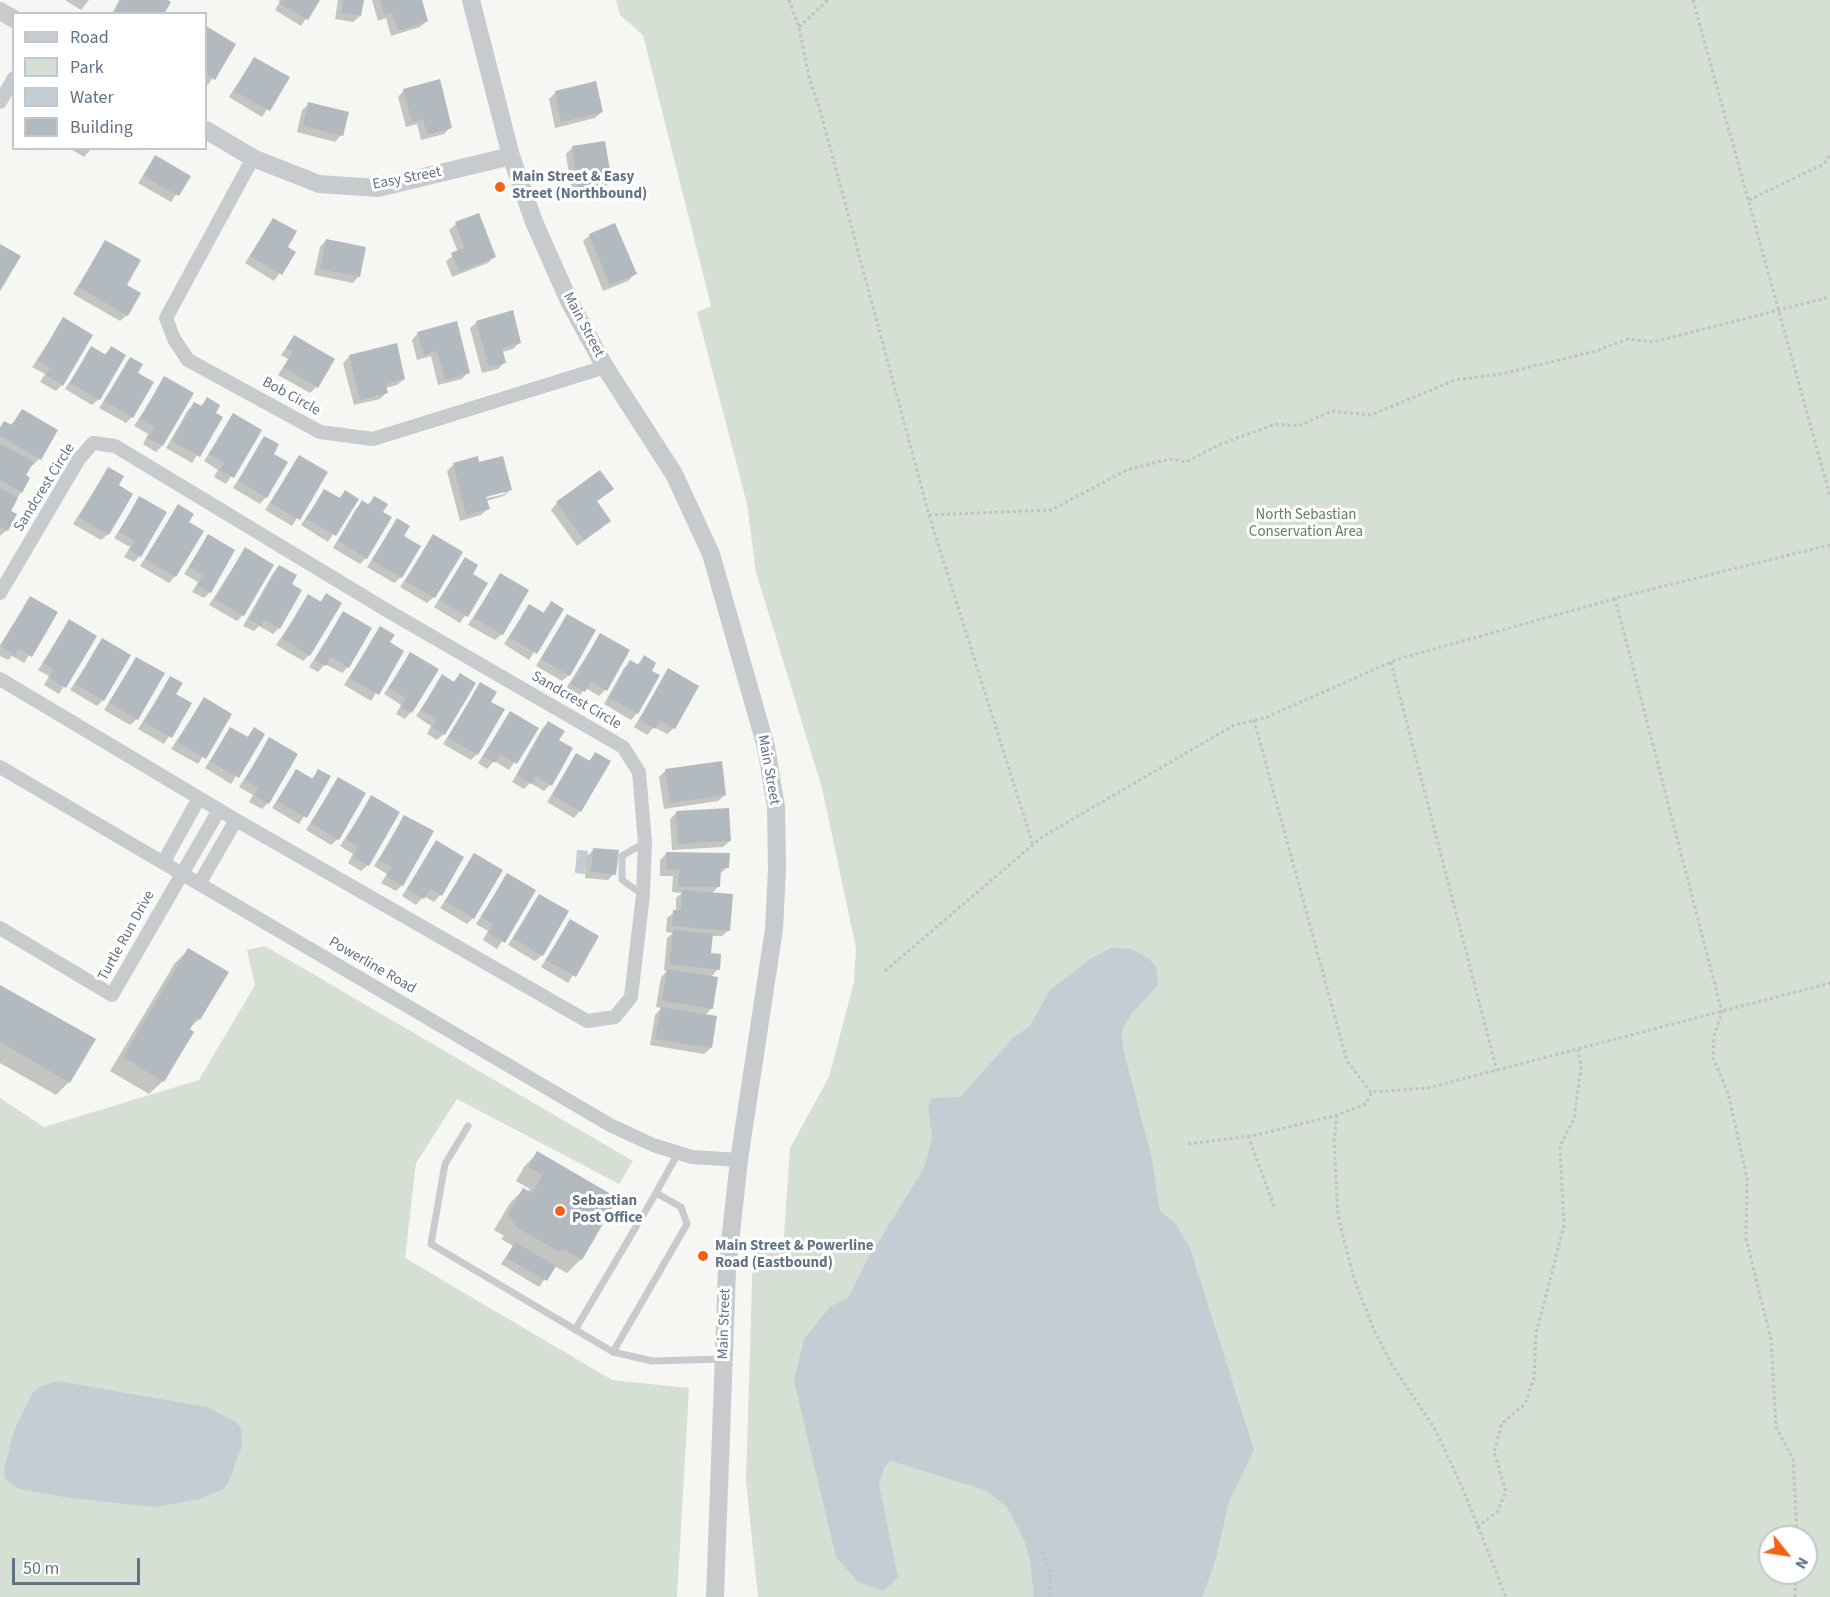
<!DOCTYPE html>
<style>
body{margin:0}
#map{position:relative;width:1830px;height:1597px;overflow:hidden;background:#f6f6f2;font-family:"Source Sans 3",sans-serif}
canvas{display:block}
.legend{position:absolute;left:12px;top:12px;width:195px;height:138px;box-sizing:border-box;background:#fff;border:2px solid #c0c7cf;margin:0;padding:8px 10px;list-style:none;font-size:18px;color:#627386}
.legend li{display:flex;align-items:center;gap:12px;height:30px}
.legend b{width:30px;border:2px solid #c0c7cf}
.north{position:absolute;left:1758px;top:1525px;width:60px;height:60px;box-sizing:border-box;background:#fff;border:2px solid #c0c7cf;border-radius:50%;rotate:120deg;font-size:16px;font-weight:700;line-height:24px;text-align:center;color:#627386}
.north::after{content:'';display:block;margin:auto;width:21px;height:27px;background:#f36016;clip-path:polygon(50% 0,100% 100%,50% 72%,0 100%)}
.scale{position:absolute;left:12px;top:1558px;width:128px;height:27px;box-sizing:border-box;border:3px solid #627386;border-top:0;padding-left:8px;font-size:18px;line-height:21px;white-space:nowrap;color:#627386;-webkit-text-stroke:4px #fff;paint-order:stroke}
</style>
<div id="map">
<canvas width="1830" height="1597"></canvas>
<ul class="legend">
<li><b style="height:8px;background:#c8cbce"></b>Road</li>
<li><b style="height:16px;background:#d6dfd3"></b>Park</li>
<li><b style="height:16px;background:#c3cdd3"></b>Water</li>
<li><b style="height:16px;background:#b2b9bf"></b>Building</li>
</ul>
<div class="north">N</div>
<div class="scale">50 m</div>
</div>
<script>
const c = document.querySelector('canvas').getContext('2d');
c.lineJoin = 'round';
function fill(path, color) { c.fillStyle = color; c.fill(path, 'evenodd'); }
const poly = rows => new Path2D(rows.map(r => 'M' + r).join(''));
function strokePath(path, color, width, dash) { c.strokeStyle = color; c.lineWidth = width; c.lineCap = dash ? 'butt' : 'round'; c.setLineDash(dash || []); c.stroke(path); }
function drawText(font, color, halo, rows, align = 'center') {
  c.font = font + ' "Source Sans 3",sans-serif'; c.lineWidth = 6; c.setLineDash([]); c.textBaseline = 'middle'; c.strokeStyle = halo; c.fillStyle = color; for (const [text, x, y, turn = 0] of rows) {
    c.save(); c.translate(x, y); c.rotate((+turn || 0) * Math.PI / 180); c.textAlign = isNaN(turn) ? turn : align; if (halo) c.strokeText(text, 0, 0); c.fillText(text, 0, 0); c.restore();
  }
}
const green = poly([
 [616,0,1830,0,1830,1597,758,1597,746,1481,753,1250,759,1247,783,1251,790,1148,829,1077,854,982,856,948,822,788,756,572,747,504,697,312,711,306,643,35,620,15],
 [1770,1537,1806,1537,1806,1573,1770,1573],
 [265,946,633,1161,619,1184,457,1099,416,1163,405,1258,612,1380,689,1388,677,1597,0,1597,0,1098,44,1127,199,1080,255,985,247,950]
]);
const water = poly([
 [577,850,588,851,585,874,575,873],
 [1111,948,1132,949,1149,959,1156,966,1158,985,1132,1013,1122,1030,1123,1049,1151,1155,1160,1211,1175,1223,1190,1248,1254,1450,1229,1501,1216,1559,1202,1597,1034,1597,1030,1560,1025,1542,1007,1507,985,1490,891,1461,885,1466,879,1484,898,1577,883,1591,858,1582,836,1557,794,1381,804,1339,830,1307,848,1298,866,1262,924,1168,932,1138,928,1108,931,1098,960,1097,1013,1038,1029,1027,1050,990,1092,958],
 [57,1381,207,1407,234,1421,241,1427,242,1446,229,1481,224,1489,199,1499,155,1507,70,1498,20,1489,12,1485,5,1478,4,1469,15,1428,33,1392,41,1386]
]);
const shadow = poly([
 [65,0,89,0,81,10],
 [119,0,165,0,162,14,112,14],
 [277,0,318,0,301,26,275,10,280,1],
 [338,0,362,0,360,16,353,22,335,19],
 [372,0,421,0,427,21,420,27,391,36,386,18,378,21],
 [206,28,234,45,208,85,206,84],
 [254,58,288,78,262,117,229,97],
 [404,90,451,127,444,134,421,140,417,124,406,127,398,97],
 [556,92,602,112,595,118,555,128,549,99],
 [309,104,341,135,335,142,297,132,302,110],
 [69,148,92,148,84,157],
 [572,148,610,182,603,188,572,194,566,154],
 [155,157,189,176,171,202,138,183],
 [478,215,494,257,488,263,452,277,446,261,458,252,449,230,456,224],
 [273,219,286,248,294,252,274,281,245,263],
 [590,235,635,274,628,281,603,291,583,241],
 [326,240,359,276,353,283,314,275,320,247],
 [105,242,125,285,127,315,120,321,73,294],
 [64,319,62,385,56,391,40,382,45,374,32,367],
 [477,322,520,342,513,349,502,352,505,362,498,369,482,373,470,328],
 [418,333,468,372,462,379,438,385,431,356,417,360,412,340],
 [294,337,316,387,310,393,278,375,288,359,281,355],
 [91,348,104,355,111,348,99,399,92,405,65,389],
 [350,356,404,379,397,385,385,388,386,393,380,399,354,405,343,363],
 [130,359,136,374,132,417,126,423,99,408],
 [165,378,162,446,156,452,143,444,148,434,134,426],
 [207,399,214,414,221,418,192,463,166,448,188,410,195,404,200,407],
 [22,411,39,459,33,465,31,464,24,476,21,492,9,512,7,530,0,536,0,427,4,423,10,426],
 [233,415,260,431,226,484,214,477,218,470,204,461],
 [265,438,272,455,266,497,260,504,233,488],
 [299,457,326,472,292,526,265,510],
 [453,465,510,490,504,496,486,501,488,509,481,515,460,521,447,471],
 [505,490,505,494,479,500,479,497],
 [108,469,117,486,108,534,101,540,73,524],
 [612,489,596,502,603,527,577,546,551,510,557,503],
 [324,491,338,499,345,492,356,499,328,542,301,525],
 [140,498,140,556,134,562,124,557,130,547,114,538],
 [375,498,381,513,366,558,360,564,333,548,356,509,363,502,367,505],
 [178,506,187,523,175,576,169,583,140,566],
 [397,520,402,537,401,577,394,583,367,567],
 [208,536,210,592,204,598,192,592,198,582,184,574],
 [434,536,434,597,427,603,400,587],
 [245,549,243,615,237,621,209,605],
 [465,559,471,575,486,584,460,623,434,607],
 [279,566,290,584,279,628,273,634,259,626,254,631,243,626,273,573],
 [500,575,502,634,495,640,468,625],
 [326,595,309,655,303,661,276,645,309,596,319,603],
 [30,597,56,612,24,663,12,656,8,660,0,656,0,645],
 [551,603,562,610,529,660,504,644,529,606,543,613],
 [343,613,348,667,342,673,325,664,318,672,309,667],
 [567,615,569,675,562,681,536,666],
 [69,621,95,637,59,694,44,685,49,676,38,670],
 [380,628,388,643,402,651,371,701,344,685],
 [600,635,605,690,599,696,586,688,577,698,565,690],
 [103,640,103,700,97,706,70,690],
 [410,654,411,712,405,719,396,714,401,705,384,694],
 [644,657,637,713,631,720,604,704,624,668,630,662,637,665],
 [136,658,137,719,130,725,104,710],
 [669,670,674,728,667,734,654,727,647,735,634,727],
 [460,675,444,734,437,740,427,734,431,726,416,716,443,676,453,683],
 [170,678,174,695,190,704,164,744,138,729],
 [480,684,489,702,477,754,471,760,443,744],
 [204,699,230,714,198,764,171,749],
 [510,713,537,729,509,770,494,761,487,769,478,763],
 [548,723,550,785,544,791,530,783,524,789,512,782,542,729],
 [231,728,247,738,254,729,263,734,231,784,205,768],
 [270,739,268,803,262,809,249,802,253,795,239,787],
 [595,754,580,811,574,818,547,802,576,755,589,761],
 [666,770,725,795,718,801,664,809,659,777],
 [296,771,311,779,319,771,329,777,299,824,272,808],
 [338,778,338,839,331,845,306,830],
 [372,797,368,865,361,871,348,863,353,854,340,846],
 [676,813,730,841,723,847,672,850,670,819],
 [405,817,402,885,396,891,381,883,387,874,374,866],
 [436,842,462,858,440,895,434,902,424,896,416,905,402,896],
 [594,849,614,874,608,880,585,878,587,856],
 [667,853,728,867,719,874,719,886,711,894,729,930,722,936,711,936,709,954,718,969,711,977,712,1008,705,1015,716,1017,711,1048,704,1054,650,1045,655,1015,661,1008,656,1007,661,977,667,971,664,970,667,938,673,933,666,932,667,918,676,911,676,898,682,893,672,892,673,876,660,876,660,860],
 [475,855,473,918,467,924,440,908],
 [507,875,534,891,497,949,483,940,488,931,476,924],
 [539,896,542,955,535,961,508,945],
 [570,921,597,937,568,983,541,967],
 [188,950,199,1019,188,1030,163,1081,149,1094,110,1071,175,963],
 [0,987,69,1082,56,1095,0,1063],
 [537,1153,581,1259,567,1273,554,1266,539,1287,501,1264,513,1246,501,1239,504,1236,494,1230,510,1203,523,1190,528,1192,530,1189,516,1181,524,1167]
]);
const building = poly([
 [121,0,168,0,171,2,164,14,116,14,114,12],
 [282,0,320,0,308,20,280,4],
 [343,0,364,0,361,16,341,13],
 [380,0,422,0,428,21,398,31,392,13,384,15],
 [206,26,236,44,215,80,206,74],
 [254,57,290,77,270,111,234,91],
 [440,79,452,128,427,135,423,119,412,122,403,89],
 [596,81,603,112,561,122,555,91],
 [308,102,349,112,343,136,303,126],
 [605,141,612,182,578,188,572,146],
 [155,155,191,176,179,196,143,176],
 [479,213,496,257,459,272,451,253,464,248,455,222],
 [273,218,297,231,288,247,296,252,282,275,250,256],
 [615,223,637,274,610,285,589,234],
 [326,239,366,247,360,277,320,269],
 [105,240,141,260,127,285,141,293,128,316,78,287],
 [0,244,21,256,0,291],
 [513,310,521,343,502,348,506,363,489,367,476,321],
 [63,317,93,335,63,386,46,375,50,368,38,360],
 [457,321,470,373,445,380,437,351,424,355,417,332],
 [294,335,335,359,318,388,284,368,293,352,286,348],
 [397,343,405,379,386,384,388,393,360,400,349,355],
 [91,346,106,355,111,346,126,355,100,400,70,383],
 [130,357,143,364,138,373,154,382,133,418,104,401],
 [164,376,194,393,163,446,148,438,154,427,140,419],
 [207,397,220,405,216,413,223,417,200,457,172,441,194,402,202,406],
 [22,409,58,430,41,460,0,436,0,428,4,421,12,425],
 [233,413,262,430,234,478,219,470,224,463,209,454],
 [264,436,279,444,274,454,288,462,267,498,238,481],
 [0,443,34,462,26,475,30,478,22,493,0,480],
 [299,455,328,472,300,520,270,503],
 [478,456,479,462,503,456,512,490,486,497,490,509,466,515,453,463],
 [108,467,124,476,119,485,133,494,109,535,79,517],
 [600,470,614,489,597,501,611,521,584,540,556,502],
 [0,488,18,498,11,511,17,514,8,531,0,527],
 [324,489,340,498,345,490,359,499,336,536,306,519],
 [139,496,167,512,141,557,130,550,135,541,119,532],
 [374,496,388,504,383,512,392,517,367,559,338,541,362,500,369,505],
 [178,504,194,514,189,522,204,531,176,577,145,559],
 [397,518,410,526,404,536,421,546,402,578,372,560],
 [208,534,235,550,211,593,197,585,203,575,189,567],
 [433,534,463,552,435,598,405,581],
 [245,547,274,565,244,616,215,599],
 [465,557,478,565,473,574,488,583,468,617,439,600],
 [279,565,297,575,292,584,302,590,280,629,264,620,261,626,249,619],
 [500,573,529,590,503,635,474,618],
 [326,593,342,603,310,656,282,638,308,594,321,602],
 [30,596,58,612,32,657,18,649,15,655,1,646],
 [551,601,564,609,537,654,509,637,529,604,544,613],
 [343,611,372,628,349,668,331,657,326,666,315,660],
 [567,614,596,630,570,676,541,659],
 [69,619,97,636,66,688,49,678,54,670,43,663],
 [380,626,395,635,390,642,404,651,379,695,349,678],
 [600,633,630,650,607,691,591,681,585,692,571,684],
 [102,638,131,655,104,701,75,684],
 [410,652,439,669,412,713,401,707,406,698,389,688],
 [644,655,656,663,652,671,660,675,638,714,609,698,630,660,639,665],
 [136,657,165,673,138,720,109,703],
 [668,668,699,686,675,729,660,720,655,729,639,720],
 [460,673,476,683,445,735,432,727,437,719,421,710,442,674,454,682],
 [170,676,183,683,176,694,192,703,172,738,144,722],
 [480,682,497,692,491,702,505,709,478,755,448,738],
 [204,697,232,714,206,759,177,742],
 [510,711,539,728,517,764,500,754,495,763,483,756],
 [548,721,565,731,559,740,573,748,552,786,536,776,532,784,517,775],
 [230,727,248,737,254,727,265,734,239,778,210,761],
 [269,737,298,754,269,804,254,795,258,788,245,780],
 [595,752,611,761,581,812,552,795,576,753,590,761],
 [722,761,726,795,670,803,665,769],
 [296,769,313,779,318,769,331,776,307,818,277,801],
 [338,777,366,793,339,840,311,823],
 [371,795,400,812,369,866,353,857,358,847,346,840],
 [729,808,731,841,678,844,676,811],
 [404,815,434,831,403,886,386,876,392,867,379,860],
 [436,840,464,857,442,896,430,889,424,899,407,889],
 [593,848,619,850,616,875,591,872],
 [666,852,730,853,729,868,721,868,720,887,678,887,679,870,666,870],
 [474,853,503,870,474,919,445,901],
 [507,873,536,890,505,943,488,933,493,924,481,917],
 [682,890,733,894,730,931,672,926,673,910,681,910],
 [539,894,569,911,543,956,513,938],
 [570,919,599,936,576,977,546,960],
 [673,930,713,934,711,953,721,954,720,970,669,964],
 [188,948,229,972,200,1020,196,1018,190,1029,194,1032,164,1082,123,1057],
 [667,969,718,977,713,1009,662,1001],
 [0,985,96,1039,70,1083,0,1042],
 [661,1007,717,1016,712,1048,655,1039],
 [537,1151,609,1193,605,1201,614,1205,582,1260,562,1249,560,1252,514,1226,516,1222,507,1216,523,1188,532,1193,542,1175,528,1167],
 [515,1242,556,1266,547,1281,506,1258]
]);
const path = poly([
 [789,0,799,27,809,78,820,110,929,515,1033,845],
 [1693,0,1830,496],
 [799,27,828,0],
 [1749,200,1824,164,1830,155],
 [929,515,1051,510,1127,470,1170,459,1186,462,1221,444,1276,424,1298,426,1332,411,1371,415,1455,380,1501,374,1596,351,1628,339,1653,342,1830,297],
 [1615,598,1722,1012,1714,1036,1713,1058,1728,1093,1747,1178,1746,1238,1771,1340,1776,1427,1793,1459,1797,1537],
 [1391,662,1497,1071],
 [1254,720,1347,1061,1372,1094],
 [885,971,1042,837,1234,725,1267,717,1398,659,1628,595,1830,545],
 [1337,1115,1334,1140,1338,1216,1354,1279,1374,1330,1392,1365,1435,1429,1463,1489,1506,1597],
 [1248,1136,1274,1206],
 [1188,1144,1257,1135,1337,1115,1366,1104,1372,1092,1428,1088,1830,983],
 [1477,1527,1497,1512,1506,1492,1494,1452,1502,1423,1525,1404,1534,1378,1536,1334,1564,1225,1560,1146,1574,1119,1581,1067,1578,1050],
 [1043,1552,1050,1571,1050,1597],
 [1795,1597,1796,1573]
]);
const service = poly([
 [643,895,622,880,622,856,644,843],
 [468,1126,445,1164,431,1244,613,1352,652,1361,723,1359],
 [575,1330,656,1193],
 [613,1352,687,1224,681,1207,656,1193,678,1153]
]);
const minor = poly([
 [0,102,14,78],
 [253,158,166,318,174,339,188,360,320,432,373,439,605,367],
 [0,593,79,459,93,443,115,446,388,611,623,747,639,772,645,842,643,895,631,997,615,1017,587,1021,236,820,0,679],
 [0,767,610,1125,653,1145,692,1157,739,1160],
 [163,863,199,798],
 [199,884,236,820],
 [0,928,112,995,219,810]
]);
const tertiary = poly([
 [471,0,511,156,534,222,570,303,605,367,674,474,711,554,766,747,776,807,777,869,774,929,739,1160,727,1270,715,1597],
 [0,11,14,19],
 [206,130,253,158,319,184,378,188,511,156]
]);
const markers = [
 [500,187,6,"#f36016"],
 [560,1211,6,"#f36016"],
 [703,1256,6,"#f36016"]
];
const poiNames = [
 ["Main Street & Easy",512,178],
 ["Street (Northbound)",512,195],
 ["Sebastian",572,1202],
 ["Post Office",572,1219],
 ["Main Street & Powerline",715,1247],
 ["Road (Eastbound)",715,1264]
];
const streetNames = [
 ["Easy Street",407,179,-11],
 ["Main Street",583,325,62],
 ["Bob Circle",291,397,29],
 ["Sandcrest Circle",45,488,-58],
 ["Sandcrest Circle",576,701,30],
 ["Main Street",768,770,80],
 ["Turtle Run Drive",127,936,-61],
 ["Powerline Road",372,966,30],
 ["Main Street",725,1324,-88]
];
const parkNames = [
 ["North Sebastian",1306,516],
 ["Conservation Area",1306,533]
];
fill(green, '#d6dfd3');
fill(water, '#c3cdd3');
fill(shadow, '#0003');
fill(building, '#b2b9bf');
strokePath(path, '#c0c2c4', 3, [3, 3]);
strokePath(service, '#c8cbce', 7);
strokePath(minor, '#c8cbce', 14);
strokePath(tertiary, '#c8cbce', 18);
for (const [x, y, r, color] of markers) { const dot = new Path2D(); dot.arc(x, y, r, 0, 2 * Math.PI); c.fillStyle = color; c.fill(dot); strokePath(dot, '#fff', 2); }
drawText('bold 15px', '#627386', '#fff', poiNames, 'left');
drawText('15px', '#627386', '#fff', streetNames);
drawText('15px', '#657d62', '#fff', parkNames);
</script>
